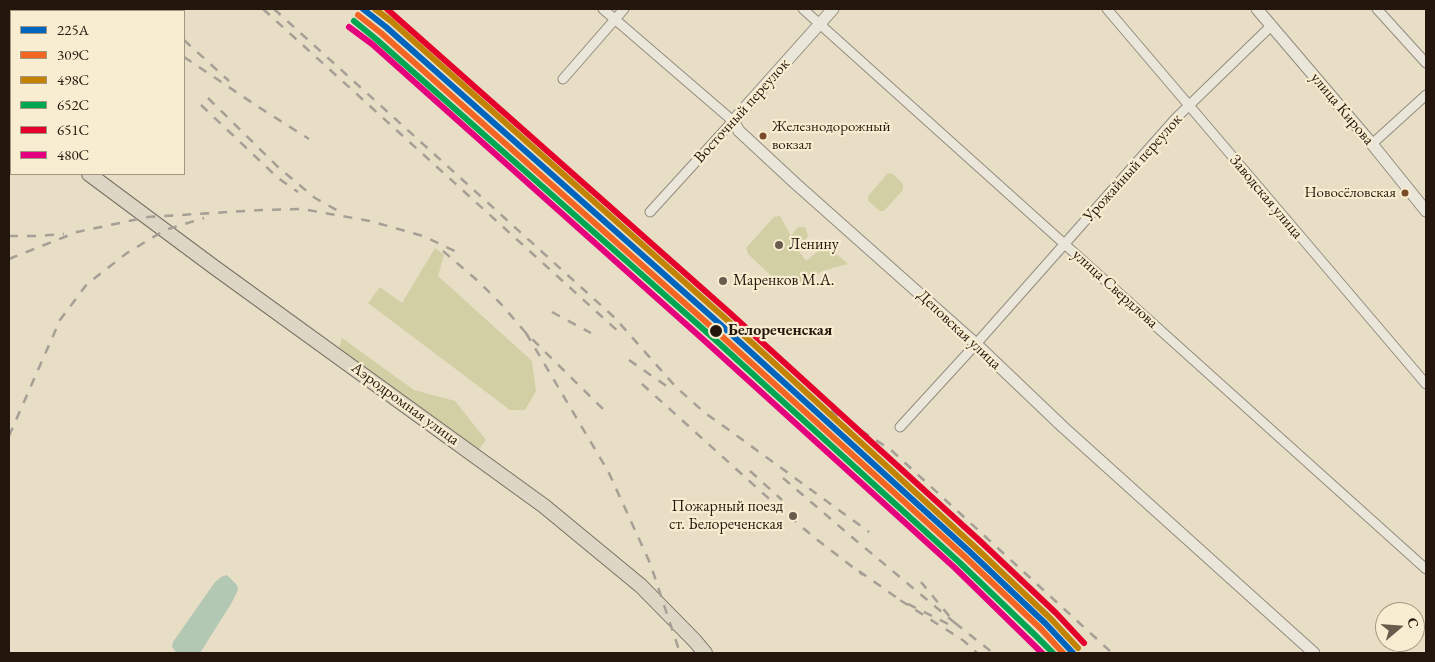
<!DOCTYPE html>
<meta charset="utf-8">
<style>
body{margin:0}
#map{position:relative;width:1435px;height:662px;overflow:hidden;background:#e7dec5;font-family:"EB Garamond",serif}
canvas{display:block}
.frame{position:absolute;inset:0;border:10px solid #25160d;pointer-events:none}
.legend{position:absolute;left:10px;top:10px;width:175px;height:165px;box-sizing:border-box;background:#f8edd0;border:1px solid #a49782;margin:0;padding:6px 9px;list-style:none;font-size:15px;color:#25160d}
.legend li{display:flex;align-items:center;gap:10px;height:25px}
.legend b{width:25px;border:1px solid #a49782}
.north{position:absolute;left:1375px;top:602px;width:50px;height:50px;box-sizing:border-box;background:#f8edd0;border:1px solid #a49782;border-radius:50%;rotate:72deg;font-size:14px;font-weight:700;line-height:20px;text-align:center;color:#25160d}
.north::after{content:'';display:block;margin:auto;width:18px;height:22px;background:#695c4d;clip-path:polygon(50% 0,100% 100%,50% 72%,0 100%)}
</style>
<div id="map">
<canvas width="1435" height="662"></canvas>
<div class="frame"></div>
<ul class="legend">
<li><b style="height:6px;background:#0065bd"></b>225А</li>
<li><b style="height:6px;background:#f26522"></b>309С</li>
<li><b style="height:6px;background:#c28203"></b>498С</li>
<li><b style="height:6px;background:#00a651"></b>652С</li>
<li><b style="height:6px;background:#e4002b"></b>651С</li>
<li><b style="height:6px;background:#e5007d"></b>480С</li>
</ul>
<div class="north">С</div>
</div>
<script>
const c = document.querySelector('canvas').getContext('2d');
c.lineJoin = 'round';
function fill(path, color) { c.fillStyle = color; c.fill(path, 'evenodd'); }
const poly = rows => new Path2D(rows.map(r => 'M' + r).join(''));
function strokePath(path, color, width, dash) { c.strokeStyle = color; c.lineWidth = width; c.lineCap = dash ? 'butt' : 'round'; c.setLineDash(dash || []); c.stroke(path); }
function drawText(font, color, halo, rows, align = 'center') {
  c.font = font + ' "EB Garamond",serif'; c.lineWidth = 4.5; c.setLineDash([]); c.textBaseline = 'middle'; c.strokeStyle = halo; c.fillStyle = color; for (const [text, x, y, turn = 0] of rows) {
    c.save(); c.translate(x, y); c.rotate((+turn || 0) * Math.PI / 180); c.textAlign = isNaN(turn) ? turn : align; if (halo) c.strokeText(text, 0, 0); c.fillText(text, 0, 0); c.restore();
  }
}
const green = poly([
 [888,173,893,174,903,184,903,190,884,211,880,211,868,201,868,196],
 [780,216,791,236,798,227,805,227,808,236,798,250,806,261,826,245,848,264,822,271,805,286,793,276,782,286,748,254,746,248,774,217],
 [435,248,444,255,438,276,532,361,536,391,525,410,510,410,368,303,380,287,402,303],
 [342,338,414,390,455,401,486,440,479,449,339,348]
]);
const water = poly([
 [227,575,237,585,238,590,231,604,200,653,176,652,172,647,173,642,215,582,221,577]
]);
const minor = poly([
 [603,9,733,121,650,212],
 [803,9,1426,569],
 [1107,9,1426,384],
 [1377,9,1426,63],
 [563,79,624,9],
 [1372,144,1426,95],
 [900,427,976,344,1176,118,1271,26]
]);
const tertiary = poly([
 [833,9,733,121,739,131,796,184,976,344,1063,427,1314,653],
 [1257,9,1372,144,1426,211]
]);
const primary = poly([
 [9,117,11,118],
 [89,174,214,267,544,506,641,586,695,641,705,653]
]);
const rail = poly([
 [131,9,134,11],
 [148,9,151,11],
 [263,9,621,334],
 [274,9,615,318,676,387,705,413,729,430,869,532],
 [184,40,229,81],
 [184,57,257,106,309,139],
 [208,98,279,168,315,198,342,213],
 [201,105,278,178,298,192],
 [9,236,34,236,64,234],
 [443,251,478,281,501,304,526,333,608,414],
 [9,259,77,232,148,217,261,210,302,209,370,221,423,236,461,254],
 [552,312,591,333],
 [526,333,608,471,650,563,680,653],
 [629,360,672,390],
 [642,384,777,506,815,538,863,575],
 [816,401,891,450,1112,653],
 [9,436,60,320,87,284,127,253,165,230,204,218],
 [750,471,782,500],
 [783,478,853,538,955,623,921,582],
 [859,571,900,600],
 [955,623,993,653],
 [948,624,900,600,964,641,977,653]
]);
const rail1 = poly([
 [363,9,386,27,721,325,970,552,1046,624,1073,653]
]);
const rail2 = poly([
 [358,15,381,33,716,331,965,557,1041,629,1063,653]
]);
const rail3 = poly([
 [375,9,391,21,726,319,975,547,1051,619,1078,648]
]);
const rail4 = poly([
 [354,21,376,39,711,336,960,563,1035,635,1053,653]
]);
const rail5 = poly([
 [387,9,731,314,980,541,1056,613,1084,643]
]);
const rail6 = poly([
 [349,27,372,44,706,342,955,568,1042,653]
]);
const markers = [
 [763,136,4.5,"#7a4b2a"],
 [1405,193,4.5,"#7a4b2a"],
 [779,245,5,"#695c4d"],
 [723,281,5,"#695c4d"],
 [716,331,7,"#25160d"],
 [793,516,5,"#695c4d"]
];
const busNames = [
 ["Железнодорожный",772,127],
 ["вокзал",772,145],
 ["Новосёловская",1396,193,"right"]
];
const streetNames = [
 ["улица Кирова",1342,109,50],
 ["Восточный переулок",742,111,-48],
 ["Урожайный переулок",1133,168,-48],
 ["Заводская улица",1266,197,50],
 ["улица Свердлова",1115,289,42],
 ["Деповская улица",959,330,43],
 ["Аэродромная улица",405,404,36]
];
const poiNames = [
 ["Ленину",789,245],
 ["Маренков М.А.",733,281],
 ["Пожарный поезд",783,507,"right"],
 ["ст. Белореченская",783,525,"right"]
];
const stopNames = [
 ["Белореченская",728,331]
];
fill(green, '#d2cfa5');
fill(water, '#b3c8b3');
strokePath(minor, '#938c7e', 11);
strokePath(tertiary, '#938c7e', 13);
strokePath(primary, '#787164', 16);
strokePath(minor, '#eae6d9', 9);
strokePath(tertiary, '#eae6d9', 11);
strokePath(primary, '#ded6c4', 14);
strokePath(rail, '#a59f95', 2.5, [9, 9]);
strokePath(rail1, '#0065bd', 6);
strokePath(rail2, '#f26522', 6);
strokePath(rail3, '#c28203', 6);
strokePath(rail4, '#00a651', 6);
strokePath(rail5, '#e4002b', 6);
strokePath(rail6, '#e5007d', 6);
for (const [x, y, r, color] of markers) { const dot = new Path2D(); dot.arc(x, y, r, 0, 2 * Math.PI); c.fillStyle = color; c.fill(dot); strokePath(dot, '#f8edd0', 2); }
drawText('15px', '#25160d', '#f8edd0', busNames, 'left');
drawText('16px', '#25160d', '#f8edd0', streetNames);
drawText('16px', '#25160d', '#f8edd0', poiNames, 'left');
drawText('bold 16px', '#25160d', '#f8edd0', stopNames, 'left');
</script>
